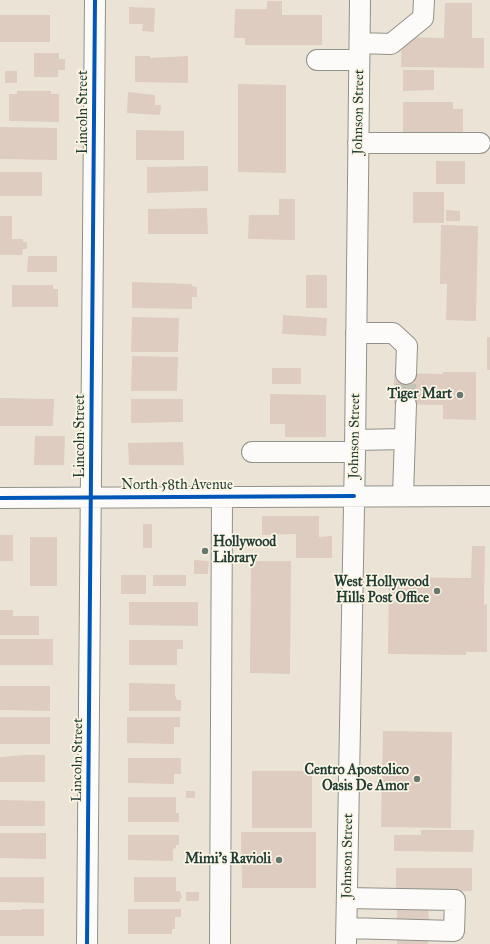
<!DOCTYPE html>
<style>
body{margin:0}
canvas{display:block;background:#ebe4d6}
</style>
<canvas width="490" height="944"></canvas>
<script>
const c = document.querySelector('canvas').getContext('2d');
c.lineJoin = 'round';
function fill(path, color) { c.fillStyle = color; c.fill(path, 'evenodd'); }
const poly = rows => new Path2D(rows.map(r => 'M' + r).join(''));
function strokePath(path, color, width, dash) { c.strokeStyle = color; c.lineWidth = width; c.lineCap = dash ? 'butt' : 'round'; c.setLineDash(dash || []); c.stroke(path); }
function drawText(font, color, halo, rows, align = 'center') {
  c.font = font + ' "IM FELL Great Primer",serif'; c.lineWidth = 3.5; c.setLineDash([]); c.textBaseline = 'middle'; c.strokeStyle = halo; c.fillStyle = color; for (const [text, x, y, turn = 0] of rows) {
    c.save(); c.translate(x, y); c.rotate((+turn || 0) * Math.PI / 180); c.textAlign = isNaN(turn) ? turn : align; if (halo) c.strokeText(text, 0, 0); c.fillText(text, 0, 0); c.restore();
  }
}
const building = poly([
 [267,1,282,1,282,15,322,15,322,45,245,45,245,38,234,38,235,9,267,9],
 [445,3,472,3,472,38,484,38,484,68,401,67,402,37,444,38],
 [129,7,155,8,154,32,142,31,143,24,129,24],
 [0,15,50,15,50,42,0,42],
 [34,53,59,53,59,59,65,59,65,70,58,70,58,77,34,77],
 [135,56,150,56,150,58,188,56,188,83,135,82],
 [403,70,434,70,434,90,403,91],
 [5,71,17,71,17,83,5,83],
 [238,84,286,85,286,173,238,172],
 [17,91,51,91,51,94,59,94,59,122,9,121,9,94,17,94],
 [128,92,155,95,155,105,161,105,160,115,127,113],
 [403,102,453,102,453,109,463,109,463,138,403,138],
 [0,127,57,128,57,160,0,159],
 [136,130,184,131,184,160,136,160],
 [436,161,465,161,465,184,436,184],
 [208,166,208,191,147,193,147,167],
 [0,172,42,172,42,196,0,196],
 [413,192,444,192,444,223,413,223],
 [279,199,295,199,295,240,248,239,249,215,279,215],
 [207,208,208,234,148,234,148,209],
 [446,210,460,211,460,221,446,221],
 [0,216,12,216,12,239,23,239,23,242,27,242,27,249,23,249,22,255,0,255],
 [441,225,478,226,476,321,446,320,447,284,440,284],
 [28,256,57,256,57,272,27,272],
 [306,275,327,275,327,308,306,308],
 [132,282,192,284,192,286,197,287,197,297,192,297,192,309,132,308],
 [12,285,53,285,53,289,58,289,58,307,12,307],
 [283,315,327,318,326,336,282,334],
 [132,317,179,318,178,352,131,352],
 [487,337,490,337,490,370,487,370],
 [132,356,178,357,177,391,131,391],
 [272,368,301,368,301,384,272,384],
 [443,372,476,372,476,420,443,419,443,405,394,404,394,373,443,374],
 [270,394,326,395,326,437,285,437,285,424,270,424],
 [0,398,54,399,53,426,0,426],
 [131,399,183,399,183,422,131,423],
 [35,436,65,436,64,465,34,465],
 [183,442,184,465,129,465,128,443],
 [262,516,319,516,319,537,332,536,332,558,296,558,296,534,262,535],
 [143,524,152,524,152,548,143,548],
 [0,535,13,535,13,561,0,561],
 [30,537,57,537,57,586,30,586],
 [472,546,485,546,484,605,487,604,487,652,466,652,466,655,388,654,389,577,471,578],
 [194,560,209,561,208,574,194,574],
 [251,561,291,561,290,674,250,673],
 [121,575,146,575,146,594,121,594],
 [153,575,186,575,186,586,153,586],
 [129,602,198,602,198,626,129,625],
 [0,610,13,610,13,616,39,616,39,635,0,635],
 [0,639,53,639,53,665,0,665],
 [129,640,183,640,183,649,177,649,177,665,129,665],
 [129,683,175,684,175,695,177,700,181,700,181,711,129,711],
 [0,686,50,686,50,711,0,710],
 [0,717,50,717,50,744,0,744],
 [127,717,180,717,180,727,174,727,174,744,127,743],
 [383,731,452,732,451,828,381,827],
 [24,755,45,755,45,782,0,782,0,757],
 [128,758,181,758,181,774,174,774,174,784,128,783],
 [252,771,312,771,312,828,252,828],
 [186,791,195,791,195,798,186,798],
 [128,797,176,797,176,813,179,813,179,822,128,822],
 [0,800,45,801,45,826,0,826],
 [421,830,474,830,473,852,394,851,394,835,421,835],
 [241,832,316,832,316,888,242,888],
 [0,833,46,833,46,859,0,858],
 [128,835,179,835,179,845,176,845,176,848,173,849,173,861,128,860],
 [396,868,472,868,472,891,396,890],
 [0,877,44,877,44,903,0,902],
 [134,877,176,877,176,891,180,891,182,898,180,899,180,902,134,902],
 [186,892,199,892,199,901,186,901],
 [397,907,428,907,429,921,397,922],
 [22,909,44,909,44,936,0,936,0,910,22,910],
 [128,909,181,909,181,917,175,917,175,929,172,929,172,934,128,934],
 [397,935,428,936,428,944,397,944]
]);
const minorTunnel = poly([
 [406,404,406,374]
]);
const minor = poly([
 [360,43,391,44,423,18,424,0],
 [317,60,359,60],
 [358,143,480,143],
 [356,333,393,333,407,346,406,374],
 [355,440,405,439],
 [252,452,355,452],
 [403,496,406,404],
 [0,498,490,496],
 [347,928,454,931,455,900,347,898],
 [87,944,95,0],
 [220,944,222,497],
 [346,944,355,452,360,0]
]);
const cycleway = poly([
 [0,498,354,496],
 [87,944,95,0]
]);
const markers = [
 [460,395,4,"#66776d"],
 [205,551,4,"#66776d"],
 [437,591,4,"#66776d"],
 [417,779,4,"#66776d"],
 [279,860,4,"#66776d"]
];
const streetNames = [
 ["Lincoln Street",84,112,-90],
 ["Johnson Street",359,112,-89],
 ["Lincoln Street",81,436,-90],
 ["Johnson Street",355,436,-89],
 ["North 58th Avenue",177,486],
 ["Lincoln Street",78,760,-89],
 ["Johnson Street",348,856,-89]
];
const poiNames = [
 ["Tiger Mart",452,395],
 ["Hollywood",213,543,"left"],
 ["Library",213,559,"left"],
 ["West Hollywood",429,583],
 ["Hills Post Office",429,599],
 ["Centro Apostolico",409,771],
 ["Oasis De Amor",409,787],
 ["Mimi's Ravioli",271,860]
];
fill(building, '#deccc0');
strokePath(minorTunnel, '#c2c3b6', 20, [20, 10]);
strokePath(minor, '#91928a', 22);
strokePath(minor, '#fcfbf9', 20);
strokePath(cycleway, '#0057b8', 4);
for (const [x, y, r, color] of markers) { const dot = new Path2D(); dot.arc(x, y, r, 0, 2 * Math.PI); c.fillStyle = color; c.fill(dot); strokePath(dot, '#fcf5e5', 1.5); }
drawText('14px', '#1f3d34', '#fcf5e5', streetNames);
drawText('bold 14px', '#1f3d34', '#fcf5e5', poiNames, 'right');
</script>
